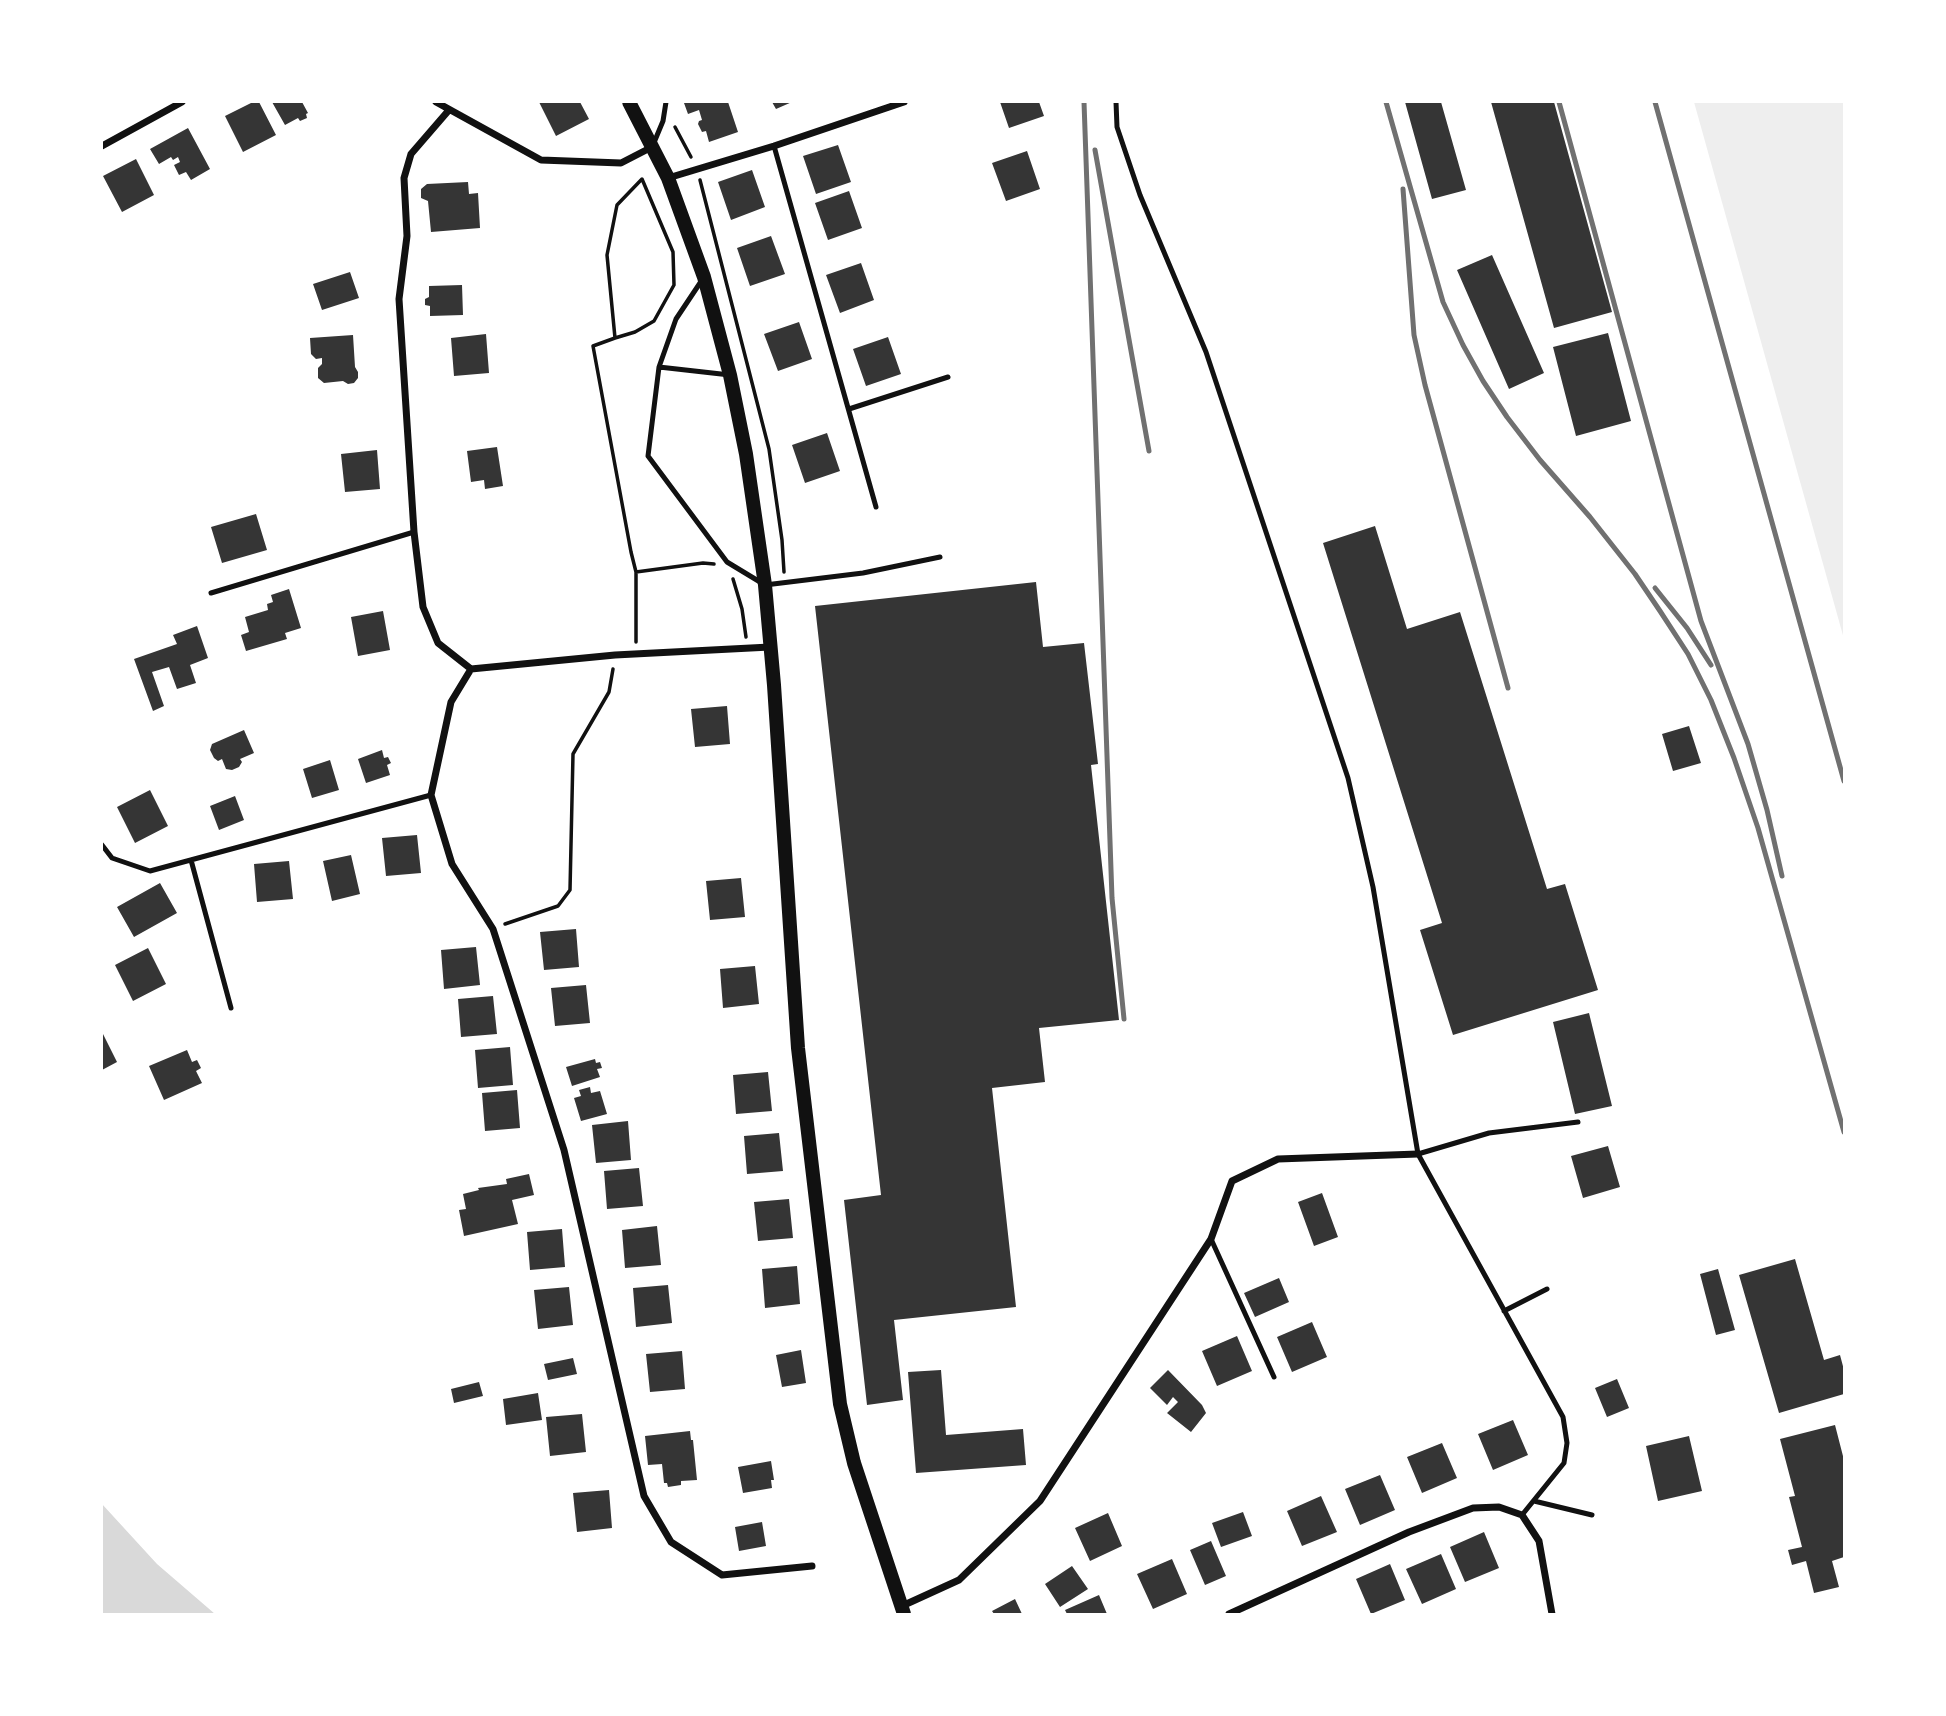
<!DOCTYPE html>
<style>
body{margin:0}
#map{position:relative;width:1946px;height:1716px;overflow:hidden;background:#fff;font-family:Inter,sans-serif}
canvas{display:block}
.frame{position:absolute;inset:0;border:103px solid #fff;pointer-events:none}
</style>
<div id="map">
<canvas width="1946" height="1716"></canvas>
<div class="frame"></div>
</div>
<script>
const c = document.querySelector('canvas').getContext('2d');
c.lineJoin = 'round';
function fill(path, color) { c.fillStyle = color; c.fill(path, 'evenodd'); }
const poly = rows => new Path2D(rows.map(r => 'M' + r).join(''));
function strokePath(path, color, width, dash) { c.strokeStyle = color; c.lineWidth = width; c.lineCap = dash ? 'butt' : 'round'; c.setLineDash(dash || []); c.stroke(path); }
const green = poly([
 [1694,102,1844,102,1844,639]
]);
const water = poly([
 [102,1504,157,1564,215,1614,102,1614]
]);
const building = poly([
 [253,102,259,102,276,135,243,152,225,116],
 [272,102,302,102,308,113,306,114,307,118,300,121,298,118,285,125],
 [539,102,580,102,589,119,556,136],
 [687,102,728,102,738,132,709,142,706,131,702,132,698,124,699,121,702,120,699,110,688,114,684,103],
 [772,102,792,102,776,109],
 [1000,102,1039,102,1044,116,1009,128],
 [1405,102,1441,102,1466,190,1432,199],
 [1491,102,1554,102,1612,312,1554,328],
 [188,128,210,169,191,180,186,172,179,175,174,165,180,162,178,157,173,160,171,157,159,164,150,149],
 [838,145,851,182,816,194,803,156],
 [1027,151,1040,189,1006,201,992,163],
 [136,159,154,195,122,212,103,176],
 [752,170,765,207,731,220,718,182],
 [468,182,469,194,478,193,480,228,431,232,428,201,421,198,421,189,427,184],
 [849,191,862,228,828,240,815,203],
 [771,236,785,274,750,286,737,248],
 [1492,255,1544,373,1509,389,1457,270],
 [861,263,874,300,840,313,826,275],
 [350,272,359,298,322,310,313,284],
 [462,285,463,315,430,316,430,306,425,305,425,299,429,297,429,286],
 [799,322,812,359,778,371,764,334],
 [1608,333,1631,421,1576,436,1553,347],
 [486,334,489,373,454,376,451,338],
 [353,335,355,367,358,372,358,378,354,383,348,384,343,381,324,383,318,378,318,368,322,364,322,358,316,359,311,354,310,338],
 [888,337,901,374,866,386,853,349],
 [827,433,840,471,805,483,792,445],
 [497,447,503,486,485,489,484,480,471,482,467,451],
 [377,450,380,489,345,492,341,454],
 [256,514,267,550,222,563,211,527],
 [1375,526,1407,629,1460,612,1547,889,1565,884,1598,990,1453,1035,1420,930,1442,923,1323,543],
 [1036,582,1043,647,1084,643,1098,764,1091,765,1119,1020,1039,1028,1045,1082,992,1088,1016,1307,894,1320,903,1400,867,1405,844,1200,881,1195,815,606],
 [289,589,301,628,285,633,287,639,246,651,241,635,249,632,245,617,268,610,267,604,273,602,271,595],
 [383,611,390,650,358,656,351,617],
 [197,626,208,658,190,665,196,683,177,689,169,667,152,672,164,706,153,711,134,659,177,644,173,635],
 [727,706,730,744,695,747,691,709],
 [1689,726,1701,763,1673,771,1662,734],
 [244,730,254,753,240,759,242,762,239,767,232,770,226,769,222,759,218,761,214,758,210,750,212,744],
 [382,750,384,758,388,757,391,763,387,765,390,775,366,783,358,759],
 [330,760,339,790,312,798,303,769],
 [150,790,168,826,135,843,117,807],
 [235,796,244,820,219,830,210,806],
 [417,835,421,873,386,876,382,838],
 [351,855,360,894,332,901,323,861],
 [289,861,293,899,257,902,254,864],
 [741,878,745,917,710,920,706,881],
 [160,883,177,913,134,937,117,907],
 [576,929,579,967,544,970,540,932],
 [476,947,480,985,444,989,441,950],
 [148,948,166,984,133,1001,115,965],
 [755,966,759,1004,723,1008,720,969],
 [586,985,590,1023,555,1026,551,988],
 [493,996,497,1034,461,1037,458,999],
 [1589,1013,1612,1106,1575,1114,1553,1022],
 [102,1032,117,1062,102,1070],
 [510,1047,513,1085,478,1088,475,1050],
 [187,1050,192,1062,197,1060,201,1068,196,1071,202,1083,164,1100,149,1066],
 [595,1059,596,1063,600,1062,602,1068,597,1069,600,1077,572,1086,566,1067],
 [768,1072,772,1111,736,1114,733,1075],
 [590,1087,591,1093,600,1091,607,1114,581,1121,574,1098,581,1096,579,1090],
 [517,1090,520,1128,485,1131,482,1093],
 [628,1121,631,1160,596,1163,592,1125],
 [779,1133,783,1171,747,1174,744,1136],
 [1608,1146,1620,1187,1583,1198,1571,1156],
 [639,1168,643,1206,607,1209,604,1171],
 [529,1174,534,1195,512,1200,518,1224,464,1236,459,1210,466,1209,463,1194,479,1190,478,1188,507,1184,506,1179],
 [1322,1193,1338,1237,1314,1246,1298,1202],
 [789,1199,793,1238,758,1241,754,1202],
 [657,1226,661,1265,625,1268,622,1230],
 [562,1229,565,1267,530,1270,527,1232],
 [1795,1259,1824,1360,1840,1355,1844,1370,1844,1394,1779,1413,1739,1275],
 [797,1266,800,1304,765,1308,762,1269],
 [1718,1269,1735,1330,1716,1335,1700,1274],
 [1279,1278,1289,1302,1255,1317,1244,1293],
 [668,1285,672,1323,636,1327,633,1288],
 [569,1287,573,1325,538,1329,534,1290],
 [1312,1322,1327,1357,1292,1372,1277,1337],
 [1237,1336,1252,1371,1217,1386,1202,1351],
 [801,1350,806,1383,782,1387,776,1355],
 [682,1351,685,1389,650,1392,646,1354],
 [573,1358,577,1374,548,1380,544,1364],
 [941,1370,946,1435,1023,1429,1026,1465,916,1473,908,1372],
 [1168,1370,1202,1405,1206,1413,1191,1432,1167,1413,1178,1402,1173,1397,1167,1405,1150,1388],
 [1617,1379,1629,1408,1607,1417,1595,1388],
 [479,1382,483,1396,454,1403,451,1389],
 [538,1393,542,1420,506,1425,503,1399],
 [582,1414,586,1452,550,1456,546,1417],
 [1513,1420,1528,1455,1493,1470,1478,1434],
 [1835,1425,1844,1460,1844,1557,1832,1561,1839,1587,1814,1593,1806,1561,1792,1565,1788,1550,1802,1547,1789,1497,1795,1496,1780,1439],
 [690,1431,691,1440,693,1440,697,1480,681,1481,681,1485,668,1487,667,1483,664,1483,662,1464,648,1465,645,1436],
 [1689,1436,1702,1491,1658,1501,1646,1446],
 [1442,1443,1457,1478,1422,1493,1407,1457],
 [771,1461,774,1480,771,1480,772,1488,743,1493,738,1467],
 [1380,1475,1395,1510,1360,1525,1345,1489],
 [609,1490,612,1528,577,1532,573,1493],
 [1321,1496,1337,1532,1302,1546,1287,1511],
 [1243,1512,1252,1536,1221,1547,1212,1523],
 [1108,1513,1122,1546,1090,1561,1075,1528],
 [762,1522,766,1546,739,1551,735,1527],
 [1484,1532,1499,1568,1465,1582,1450,1547],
 [1211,1541,1226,1576,1205,1585,1190,1550],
 [1441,1554,1456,1589,1422,1604,1406,1569],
 [1172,1559,1187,1594,1153,1609,1137,1574],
 [1390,1564,1405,1600,1371,1614,1356,1579],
 [1072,1566,1088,1589,1060,1607,1045,1584],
 [1099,1595,1107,1614,1067,1614,1065,1610],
 [1015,1599,1022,1614,994,1614,992,1611]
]);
const path = poly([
 [675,127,691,157],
 [700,180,769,449,782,540,784,572],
 [615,338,607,255,617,205,642,179,673,252,674,285,654,321,635,332,615,338,593,346,631,552,636,572,636,642],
 [636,572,703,563,714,564],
 [733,579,742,609,746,637],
 [505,924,558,906,570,890,573,754,609,692,613,669]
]);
const service = poly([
 [1116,102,1117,127,1140,195,1206,352,1348,778,1373,887,1418,1154,1563,1417,1567,1443,1564,1463,1522,1515],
 [653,145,663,121,666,102],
 [774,146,876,507],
 [659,367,676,319,702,280],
 [730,375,659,367,648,456,727,562,765,585,863,573,940,557],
 [849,409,948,377],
 [211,593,414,532],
 [102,845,112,858,150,871,431,795],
 [191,860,231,1008],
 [1418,1154,1489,1133,1578,1122],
 [1211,1239,1274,1377],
 [1504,1311,1547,1289],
 [1534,1501,1592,1515]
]);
const minor = poly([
 [436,102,541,160,621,163,652,147],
 [449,110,411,154,404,178,407,236,399,299,414,532,423,607,438,643,471,669,451,702,431,795,452,864,493,929,564,1150,644,1496,671,1542,722,1575,812,1566],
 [102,146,182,102],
 [668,178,774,146,904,102],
 [471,669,615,655,770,647],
 [902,1606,959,1580,1040,1501,1211,1239,1232,1181,1278,1159,1418,1154],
 [1229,1614,1409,1532,1473,1508,1499,1507,1522,1515,1539,1541,1552,1614]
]);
const secondary = poly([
 [629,102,668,178,704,277,730,375,746,454,765,585,774,685,798,1048,840,1404,854,1463,904,1614]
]);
const rail = poly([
 [1084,102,1112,898,1124,1019],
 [1386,102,1443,302,1463,345,1483,381,1507,417,1540,460,1590,517,1635,574,1660,611,1688,654,1711,700,1734,758,1758,828,1844,1132],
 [1559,102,1701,621,1748,744,1767,810,1782,876],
 [1655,102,1844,781],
 [1095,150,1149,451],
 [1403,189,1414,335,1425,385,1508,688],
 [1655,588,1687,628,1711,665]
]);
fill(green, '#eee');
fill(water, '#d9d9d9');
fill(building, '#353535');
strokePath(path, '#111', 3.5);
strokePath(service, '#111', 5);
strokePath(minor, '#111', 7);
strokePath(secondary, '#111', 14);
strokePath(rail, '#707070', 5);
</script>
